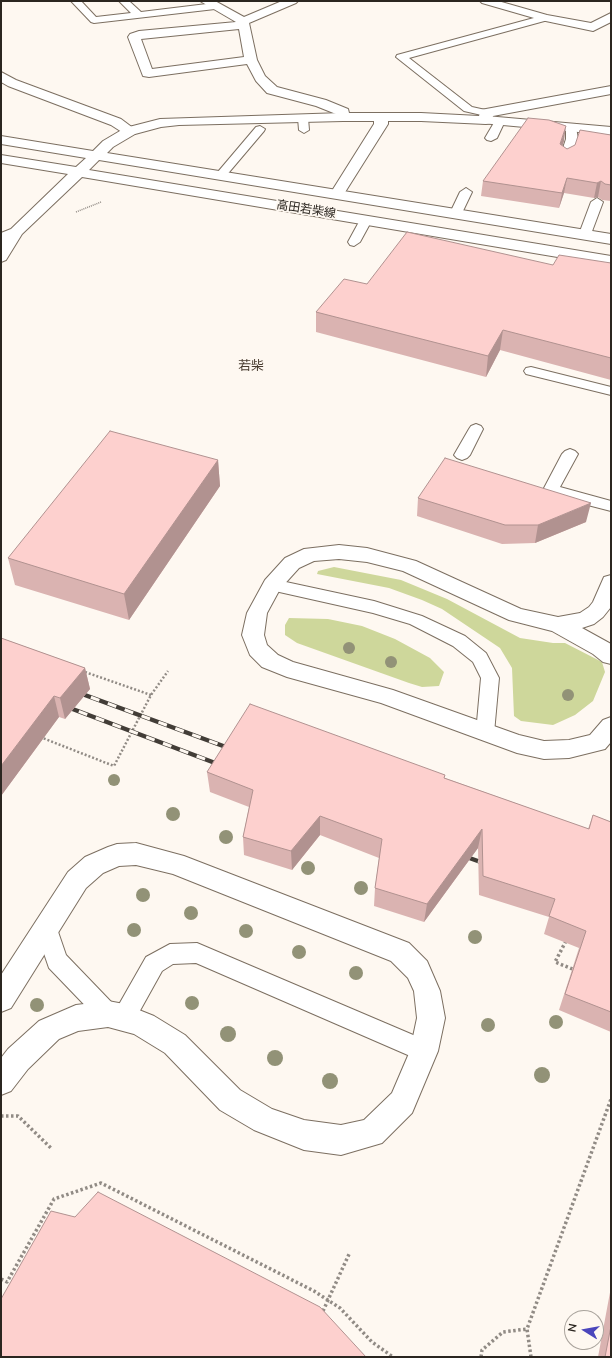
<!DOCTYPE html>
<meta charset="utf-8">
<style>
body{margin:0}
#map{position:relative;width:612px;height:1358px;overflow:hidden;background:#fef8f1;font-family:"Nunito Sans",sans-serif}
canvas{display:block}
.frame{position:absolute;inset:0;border:2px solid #2b2620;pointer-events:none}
.north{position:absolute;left:564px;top:1310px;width:40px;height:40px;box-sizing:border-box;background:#fef8f1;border:1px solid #aaa49d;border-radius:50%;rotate:281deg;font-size:11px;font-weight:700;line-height:16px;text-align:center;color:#2b2620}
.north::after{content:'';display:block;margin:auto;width:14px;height:18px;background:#4b46bc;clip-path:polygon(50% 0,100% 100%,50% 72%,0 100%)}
</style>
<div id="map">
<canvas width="612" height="1358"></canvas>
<div class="frame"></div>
<div class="north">N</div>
</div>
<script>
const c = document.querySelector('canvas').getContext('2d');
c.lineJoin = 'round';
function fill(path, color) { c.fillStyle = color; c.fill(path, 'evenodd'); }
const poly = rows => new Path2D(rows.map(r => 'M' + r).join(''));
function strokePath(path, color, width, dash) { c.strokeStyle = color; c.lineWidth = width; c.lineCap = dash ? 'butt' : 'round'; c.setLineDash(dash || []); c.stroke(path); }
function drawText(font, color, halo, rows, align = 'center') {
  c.font = font + ' "Nunito Sans","Noto Sans JP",sans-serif'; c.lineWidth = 3.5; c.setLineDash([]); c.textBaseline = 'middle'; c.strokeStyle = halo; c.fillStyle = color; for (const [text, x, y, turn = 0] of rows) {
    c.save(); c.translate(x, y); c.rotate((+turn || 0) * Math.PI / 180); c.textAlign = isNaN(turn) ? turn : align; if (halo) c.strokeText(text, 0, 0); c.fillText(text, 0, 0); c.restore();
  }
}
const green = poly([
 [334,567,401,580,447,599,520,638,553,643,565,643,602,662,605,672,593,701,575,715,553,725,521,721,514,716,512,668,500,648,442,609,422,600,389,588,317,574,318,571],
 [289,618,328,619,362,626,395,639,430,658,444,672,439,686,422,687,409,683,297,643,285,635,285,625]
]);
const pathFar2 = poly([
 [76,212,101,202]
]);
const pathFar1 = poly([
 [85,672,151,695],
 [40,737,114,766,151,695,168,671]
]);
const path = poly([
 [566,941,555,962,575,970],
 [1,1116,18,1116,51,1148],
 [1,1279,7,1282,54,1199,101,1183,314,1291,340,1308,372,1342,393,1357],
 [323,1311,350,1252],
 [481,1357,482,1350,503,1332,527,1329],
 [531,1357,527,1329,611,1099]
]);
const service = poly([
 [71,1,81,1,96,17,131,13,119,1,129,1,141,12,215,3,220,6,215,9,94,23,91,22,71,1],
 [545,15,548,16,548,20,409,58,472,107,490,111,491,113,490,115,486,116,464,111,396,57,397,55,545,15],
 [303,115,308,118,309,130,304,133,299,130,298,118,303,115],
 [500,118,505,121,497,138,491,141,487,140,485,138,495,121,500,118],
 [571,124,576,127,578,139,571,160,565,163,559,160,566,139,566,127,571,124],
 [260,126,265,129,264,131,225,177,217,177,215,175,217,173,256,127,260,126],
 [466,188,472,192,462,213,456,217,452,216,450,213,460,192,466,188],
 [597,198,603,202,591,234,589,237,581,237,579,234,591,202,597,198],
 [366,216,372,220,360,242,354,246,350,245,348,242,360,220,366,216],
 [531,367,611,387,611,395,526,374,524,371,526,368,531,367],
 [476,424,481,426,483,429,470,455,467,458,462,460,457,458,454,455,469,429,471,426,476,424],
 [570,449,575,451,578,454,560,487,611,501,611,511,545,494,543,490,562,454,565,451,570,449],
 [272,579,374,601,422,616,465,636,486,653,499,678,494,733,492,738,485,740,478,738,476,733,481,678,473,662,453,646,410,624,373,613,266,589,264,585,266,581,272,579],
 [47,920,55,923,66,955,117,1008,146,957,170,944,197,943,432,1043,435,1051,432,1059,424,1062,196,963,173,964,162,971,132,1025,124,1028,116,1025,115,1022,108,1025,100,1021,49,968,36,930,39,923,47,920]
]);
const minor = poly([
 [200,1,215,1,244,17,282,1,298,1,296,3,249,23,257,60,265,76,277,87,326,100,348,109,350,117,348,120,338,120,336,114,316,106,267,93,256,81,247,64,149,77,143,76,128,37,130,34,139,31,236,22,200,1],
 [239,29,244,57,152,69,141,39,239,29],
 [480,1,498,1,547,15,591,23,611,13,611,22,593,31,541,20,482,3,480,1],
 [1,72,16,80,121,119,137,131,135,134,125,134,111,125,8,86,1,82,1,72],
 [381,113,386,114,388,117,388,124,342,197,332,197,330,194,374,124,374,117,376,114,381,113],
 [486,116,611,127,611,135,481,123,479,120,481,117,486,116]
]);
const tertiary = poly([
 [611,86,611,94,493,116,491,123,486,124,421,121,343,121,179,125,161,127,135,134,113,147,107,153,611,234,611,244,99,160,89,170,611,256,611,266,82,177,22,234,6,260,1,262,1,233,11,229,68,174,1,163,1,155,76,167,86,158,1,144,1,136,93,151,103,141,125,128,160,119,343,113,421,113,479,116,481,110,486,109,611,86],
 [339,545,367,548,416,561,521,609,558,617,580,613,589,607,593,602,604,577,611,575,611,607,603,617,594,624,582,628,611,644,611,664,603,662,593,654,552,631,509,620,403,571,367,562,339,559,314,561,299,568,280,589,267,613,264,635,267,645,278,655,293,662,393,690,519,735,544,741,569,740,590,735,603,720,611,717,611,742,605,749,569,758,544,759,517,753,381,703,287,677,262,667,250,655,242,635,247,613,265,580,285,558,304,549,339,545],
 [136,843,184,856,409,943,427,961,440,991,445,1018,438,1051,412,1113,382,1143,341,1155,304,1150,254,1130,220,1110,165,1053,134,1034,108,1027,78,1031,59,1039,28,1069,11,1091,1,1095,1,1058,8,1049,39,1021,76,1005,108,1001,124,1004,154,1016,185,1035,240,1090,272,1109,304,1120,341,1125,364,1120,392,1093,410,1051,417,1018,414,991,408,978,391,961,173,874,136,865,119,866,103,873,86,888,11,1008,1,1012,1,975,68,872,85,857,108,847,117,844,136,843]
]);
const rail = poly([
 [74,691,234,750],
 [62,705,223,766],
 [461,855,489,865]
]);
const trees = [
 [349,648,6],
 [391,662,6],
 [568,695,6],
 [114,780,6],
 [173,814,7],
 [226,837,7],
 [308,868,7],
 [361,888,7],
 [143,895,7],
 [191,913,7],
 [134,930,7],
 [246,931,7],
 [475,937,7],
 [299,952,7],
 [356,973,7],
 [192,1003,7],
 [37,1005,7],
 [556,1022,7],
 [488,1025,7],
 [228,1034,8],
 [275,1058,8],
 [542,1075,8],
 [330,1081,8]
];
const wall = poly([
 [611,135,611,201,602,200,598,197,594,198,564,193,559,208,481,196,483,181,564,141,562,146,567,149],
 [611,263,611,380,500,350,486,377,316,332,316,312,367,284,553,265],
 [218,460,220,486,129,620,15,585,8,558],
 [418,498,586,522,535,543,502,544,417,516],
 [1,638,85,668,90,689,65,719,59,717,1,796],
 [207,772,445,778,588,829,593,815,611,822,611,1032,559,1010,579,948,544,934,549,917,479,895,478,848,424,922,374,906,375,888,379,858,320,835,292,870,244,855,243,837,249,807,210,792],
 [611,1287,611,1357,598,1357]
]);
const shadedWall = poly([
 [566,126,564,141,558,160,560,144],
 [567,178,564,193,559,208,562,193],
 [601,181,598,197,594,198,597,183],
 [503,330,500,350,486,377,488,356],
 [218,460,220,486,129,620,124,594],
 [591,503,586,522,535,543,538,525],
 [85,668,90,689,65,719,60,698],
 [54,696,59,717,1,796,1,766],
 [320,816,320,835,292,870,291,851],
 [482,829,478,848,424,922,427,904]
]);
const building = poly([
 [528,118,549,120,566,126,560,144,567,149,575,145,580,130,611,135,611,185,605,184,601,181,597,183,567,178,562,193,483,181,528,118],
 [407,232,553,265,559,255,611,263,611,358,503,330,488,356,316,312,344,279,367,284,407,232],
 [110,431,218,460,124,594,8,558,110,431],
 [445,458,591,503,538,525,505,525,418,498,445,458],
 [1,638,85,668,60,698,54,696,1,766,1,638],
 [250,704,445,775,444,778,589,829,593,815,611,822,611,1012,565,994,586,931,549,916,555,899,483,876,482,829,427,904,375,888,382,839,320,816,291,851,243,837,253,790,207,772,250,704],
 [98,1192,320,1307,366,1357,1,1357,1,1299,51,1211,75,1217,98,1192],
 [611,1326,611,1357,605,1357,611,1326]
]);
const farStreetnames = [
 ["高田若柴線",306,210,9]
];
const farNeighbourhoodnames = [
 ["若柴",251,367]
];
fill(green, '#ced79b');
strokePath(service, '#7c6f61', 2);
strokePath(minor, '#7c6f61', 2);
strokePath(tertiary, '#7c6f61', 2);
strokePath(pathFar2, '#918b85', 1.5, [1, 1]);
strokePath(pathFar1, '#918b85', 2.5, [2, 2]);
strokePath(path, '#918b85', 3.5, [2.5, 2.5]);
fill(service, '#fff');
fill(minor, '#fff');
fill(tertiary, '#fff');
strokePath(rail, '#423d37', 4.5);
strokePath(rail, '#fef8f1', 3, [9]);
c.fillStyle = '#929277';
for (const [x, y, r] of trees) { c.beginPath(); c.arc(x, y, r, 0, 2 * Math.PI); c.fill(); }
fill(wall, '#dab3b1');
fill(shadedWall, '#b19290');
fill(building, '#fdd0ce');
strokePath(building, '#b19290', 1);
drawText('12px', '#2b2620', '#fef8f1', farStreetnames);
drawText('13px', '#493c30', '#fef8f1', farNeighbourhoodnames);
</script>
